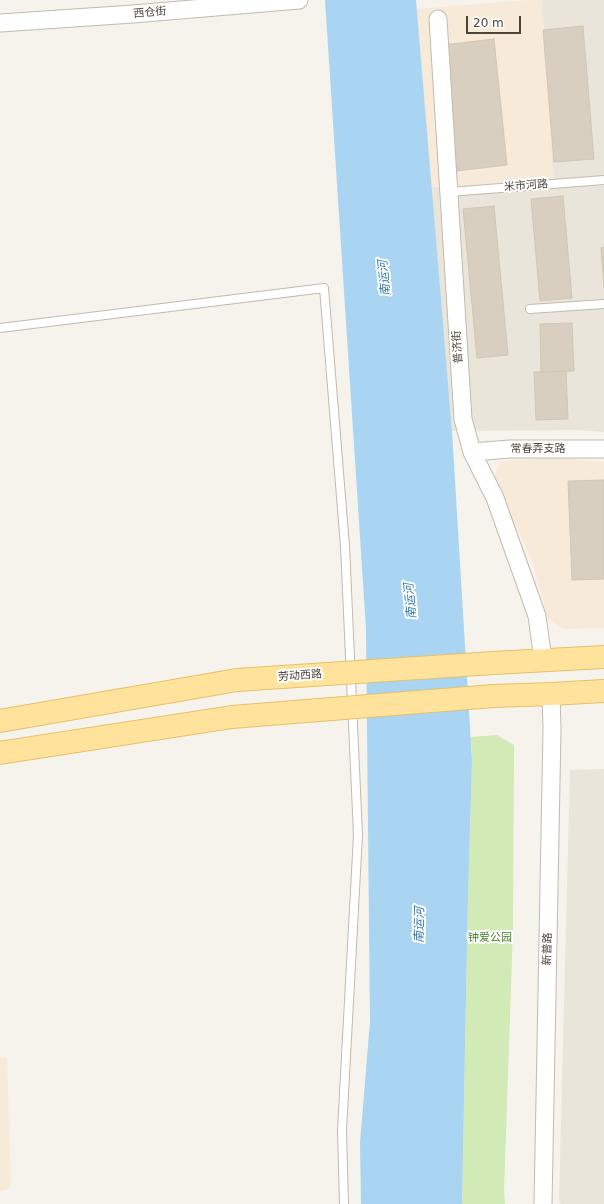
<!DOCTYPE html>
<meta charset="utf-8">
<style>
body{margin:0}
#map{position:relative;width:604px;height:1204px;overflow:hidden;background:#f6f3ec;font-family:"DejaVu Sans",sans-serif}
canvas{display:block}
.scale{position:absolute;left:466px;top:16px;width:55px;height:18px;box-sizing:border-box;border:2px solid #4b4439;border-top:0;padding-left:5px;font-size:12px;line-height:14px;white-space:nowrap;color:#4b4439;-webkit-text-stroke:3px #fff;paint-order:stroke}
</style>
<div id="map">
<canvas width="604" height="1204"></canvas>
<div class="scale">20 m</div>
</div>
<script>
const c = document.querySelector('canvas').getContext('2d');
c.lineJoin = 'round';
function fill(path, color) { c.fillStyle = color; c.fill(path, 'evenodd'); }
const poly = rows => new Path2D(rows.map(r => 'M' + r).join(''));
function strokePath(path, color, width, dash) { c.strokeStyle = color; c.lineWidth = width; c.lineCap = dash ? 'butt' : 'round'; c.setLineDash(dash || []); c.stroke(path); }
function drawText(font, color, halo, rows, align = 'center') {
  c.font = font + ' "DejaVu Sans","Noto Sans SC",sans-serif'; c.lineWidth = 4; c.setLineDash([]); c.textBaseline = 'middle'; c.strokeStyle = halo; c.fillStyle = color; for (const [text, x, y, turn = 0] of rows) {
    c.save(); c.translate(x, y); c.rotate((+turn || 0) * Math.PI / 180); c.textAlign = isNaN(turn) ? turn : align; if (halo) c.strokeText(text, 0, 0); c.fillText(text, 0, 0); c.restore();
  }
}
const residential = poly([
 [542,0,604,0,604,432,578,430,452,431,431,187,553,181],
 [604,769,604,1204,561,1204,559,1201,570,770]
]);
const commercial = poly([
 [528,0,542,0,553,181,431,187,416,9],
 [560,458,604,462,604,628,563,629,548,619,532,560,493,479,501,461],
 [0,1058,7,1058,11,1188,0,1191]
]);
const green = poly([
 [497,735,514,745,513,928,504,1192,505,1204,462,1204,468,897,472,761,471,737]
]);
const water = poly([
 [325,0,416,0,452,431,472,761,468,897,462,1204,361,1204,360,1143,370,1021,366,629]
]);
const building = poly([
 [583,26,594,159,554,162,543,30,583,26],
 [494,39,507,165,456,171,443,45,494,39],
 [563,196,572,298,540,301,531,199,563,196],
 [494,206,508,355,477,358,463,209,494,206],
 [604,247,604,288,601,248,604,247],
 [572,323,574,371,541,372,540,324,572,323],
 [566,371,568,419,536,420,534,372,566,371],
 [604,480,604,579,572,580,568,481,604,480]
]);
const service = poly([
 [449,192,604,180],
 [530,309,604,304],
 [0,328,324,288,345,546,358,835,342,1130,344,1204]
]);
const minor = poly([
 [438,19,463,419,472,452,495,498,537,616,543,660],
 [0,23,133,14,299,0],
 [472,452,510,449,604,449],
 [543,1204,552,729,551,694]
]);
const primary = poly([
 [493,663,604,657],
 [493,696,551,694,604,691],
 [0,721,237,680],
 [0,753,232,717]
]);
const primaryBridge = poly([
 [237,680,493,663],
 [232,717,493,696]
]);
const streetNames = [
 ["西仓街",150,13,-5],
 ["米市河路",526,186,-4],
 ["普济街",458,347,-94],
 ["常春弄支路",538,449],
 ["劳动西路",300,676,-4],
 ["新普路",548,949,-89]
];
const parkNames = [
 ["钟爱公园",490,938]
];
const waterNames = [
 ["南运河",385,278,-95],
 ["南运河",411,601,-95],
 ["南运河",420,925,-89]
];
fill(residential, '#eae5da');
fill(commercial, '#f7ead8');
fill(green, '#d2eab5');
fill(water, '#a9d4f2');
fill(building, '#d8cfc1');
strokePath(building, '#d3c7b4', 1);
strokePath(service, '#c2bbae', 10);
strokePath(minor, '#c2bbae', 19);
strokePath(primary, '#e6c16a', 24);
strokePath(service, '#fff', 8);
strokePath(minor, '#fff', 17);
strokePath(primary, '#ffe39c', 22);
strokePath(primaryBridge, '#e6c16a', 24, []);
strokePath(primaryBridge, '#ffe39c', 22);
drawText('11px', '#4b4439', '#fff', streetNames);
drawText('11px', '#4a7f2a', '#fff', parkNames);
drawText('italic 12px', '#2e7ab2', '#fff', waterNames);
</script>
